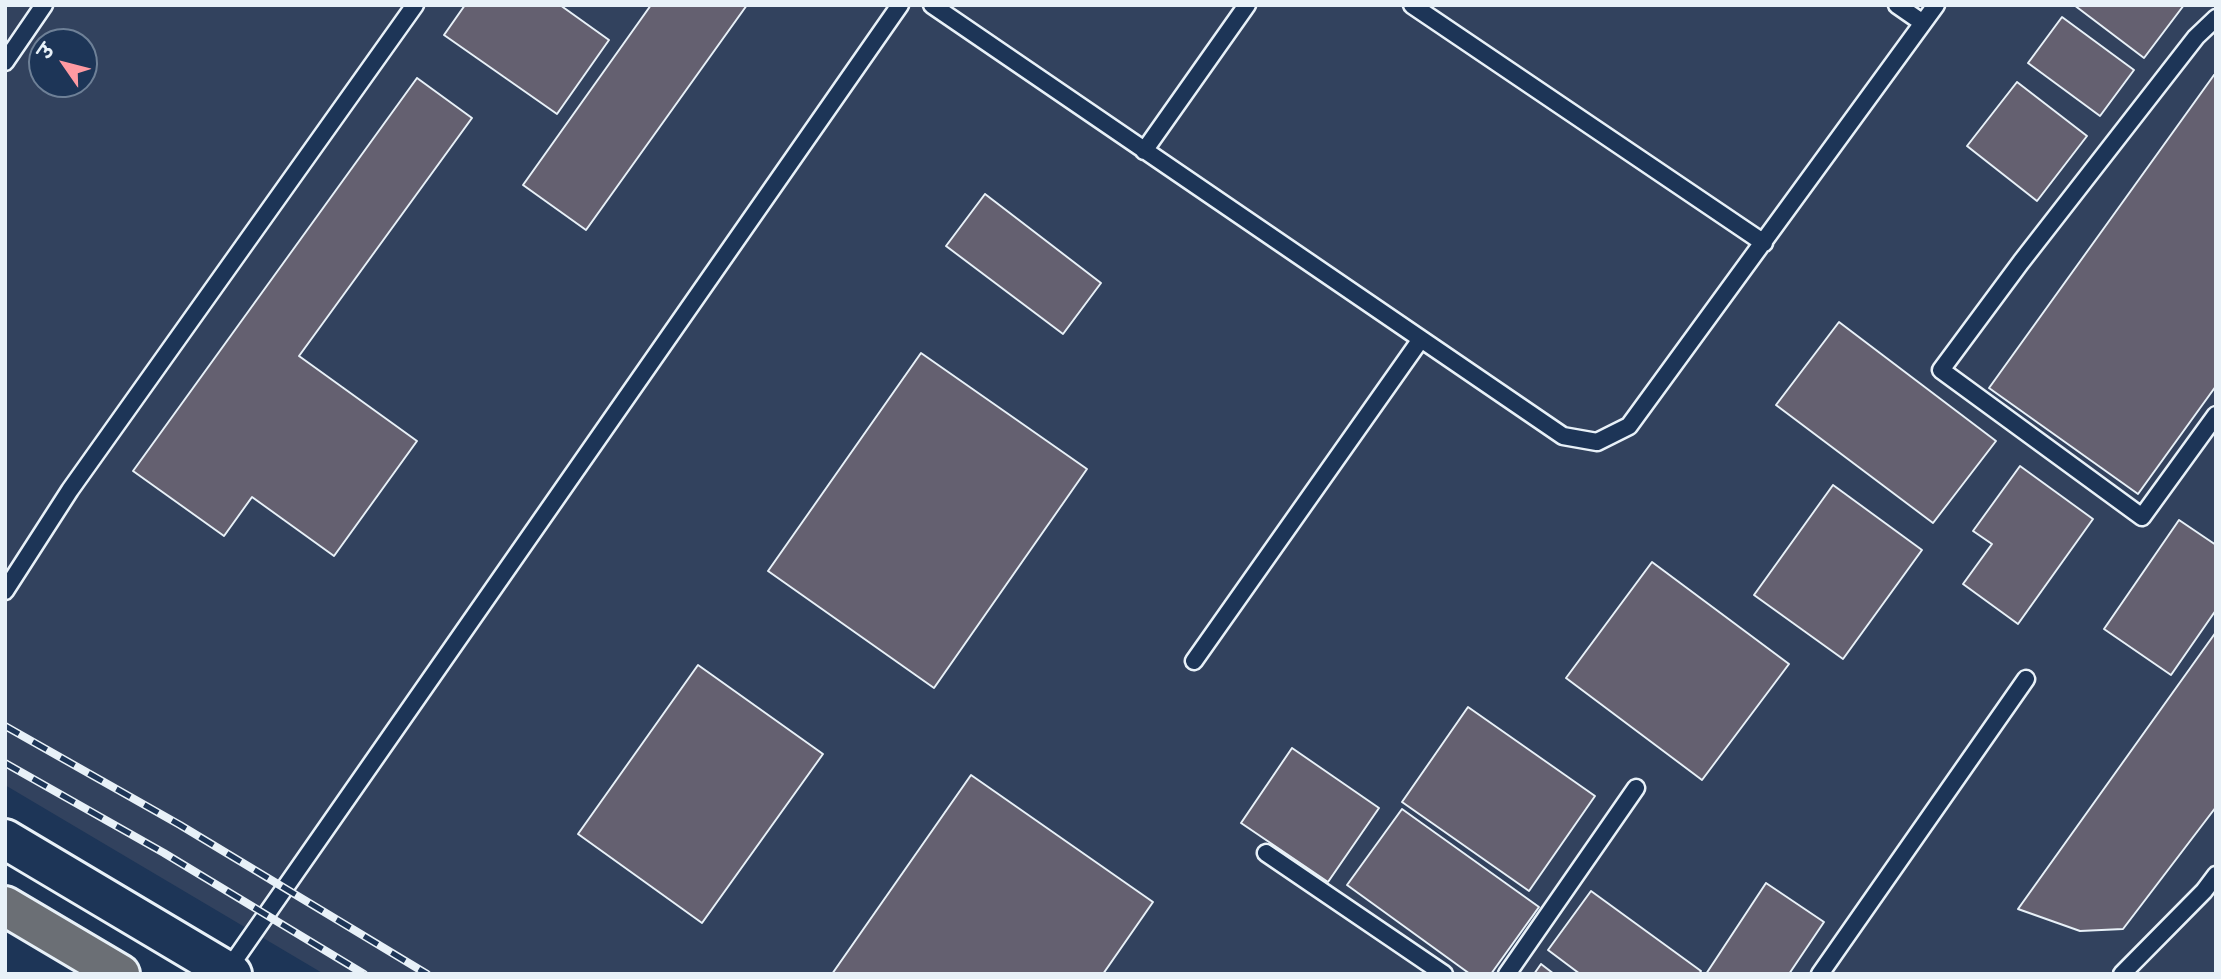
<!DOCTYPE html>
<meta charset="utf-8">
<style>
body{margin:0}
#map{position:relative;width:2221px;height:979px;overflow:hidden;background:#1d3557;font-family:"Architects Daughter","Playpen Sans Deva",sans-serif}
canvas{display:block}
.frame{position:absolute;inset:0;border:7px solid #e8f1f8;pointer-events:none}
.north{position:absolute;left:28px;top:28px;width:70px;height:70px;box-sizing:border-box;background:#1d3557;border:2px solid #6e8097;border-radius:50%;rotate:305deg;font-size:19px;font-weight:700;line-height:28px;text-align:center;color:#e8f1f8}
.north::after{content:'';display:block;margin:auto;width:24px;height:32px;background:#ff9aa2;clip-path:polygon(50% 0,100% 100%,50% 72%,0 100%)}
</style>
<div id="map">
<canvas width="2221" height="979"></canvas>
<div class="frame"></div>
<div class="north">उ</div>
</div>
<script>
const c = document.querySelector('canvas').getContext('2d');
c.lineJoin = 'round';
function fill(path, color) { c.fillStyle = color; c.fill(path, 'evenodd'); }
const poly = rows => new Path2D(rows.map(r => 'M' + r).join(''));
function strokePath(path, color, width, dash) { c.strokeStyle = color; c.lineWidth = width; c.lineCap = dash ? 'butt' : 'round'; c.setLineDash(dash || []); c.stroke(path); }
const built = poly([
 [5,5,2216,5,2216,974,324,974,5,785],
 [42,42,84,42,84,84,42,84]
]);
const building = poly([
 [465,5,560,5,609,40,557,114,444,35,465,5],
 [651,5,747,5,586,230,523,185,651,5],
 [2074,5,2184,5,2144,58,2074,5],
 [2062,17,2134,70,2100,116,2028,63,2062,17],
 [2214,75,2216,77,2216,386,2138,494,1989,388,2214,75],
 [417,78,472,118,299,356,417,441,334,556,252,497,224,536,133,471,417,78],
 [2017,82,2087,136,2037,201,1967,146,2017,82],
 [985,194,1101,283,1063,334,946,246,985,194],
 [1839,322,1996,441,1933,523,1776,405,1839,322],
 [921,353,1087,469,934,688,768,571,921,353],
 [2020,466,2093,519,2018,624,1963,584,1992,544,1973,531,2020,466],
 [1833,485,1922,550,1843,659,1754,595,1833,485],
 [2179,520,2216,545,2216,610,2171,675,2104,629,2179,520],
 [1652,562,1789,664,1702,780,1566,678,1652,562],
 [2216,632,2216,807,2123,929,2080,931,2018,909,2216,632],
 [698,665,823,754,702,923,578,834,698,665],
 [1468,707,1595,796,1529,891,1402,802,1468,707],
 [1292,748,1379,808,1328,882,1241,823,1292,748],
 [971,775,1153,902,1103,974,832,974,971,775],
 [1402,809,1539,907,1491,974,1470,974,1347,885,1402,809],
 [1766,883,1824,922,1789,974,1706,974,1766,883],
 [1591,891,1701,971,1699,974,1580,974,1548,950,1591,891],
 [1541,964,1554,974,1534,974,1541,964]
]);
const service = poly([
 [932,5,1563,436,1597,442,1629,426,1936,5],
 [1412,5,1764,243],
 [1897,5,1923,23],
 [2216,18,2196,37,2021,262,1941,370,2142,517,2216,415],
 [5,62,44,5],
 [1144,151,1247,5],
 [5,591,70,490,415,5],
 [1194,661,1421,339],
 [1266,853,1444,974],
 [227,971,900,5],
 [1507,974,1636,788],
 [1820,974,2026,679],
 [2122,974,2204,891,2216,875]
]);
const secondary = poly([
 [5,839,232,974]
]);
const trunk = poly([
 [5,906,120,974]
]);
const rail = poly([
 [5,726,180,825,427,974],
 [5,763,164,853,364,974]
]);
fill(built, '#32425e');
fill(building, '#646070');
strokePath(building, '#e8f1f8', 2);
strokePath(service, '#e8f1f8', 21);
strokePath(secondary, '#e8f1f8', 44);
strokePath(trunk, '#e8f1f8', 44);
strokePath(service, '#1d3557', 16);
strokePath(secondary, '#1d3557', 38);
strokePath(trunk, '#6b6f75', 38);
strokePath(rail, '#e8f1f8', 8);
strokePath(rail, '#1d3557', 5, [16]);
</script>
